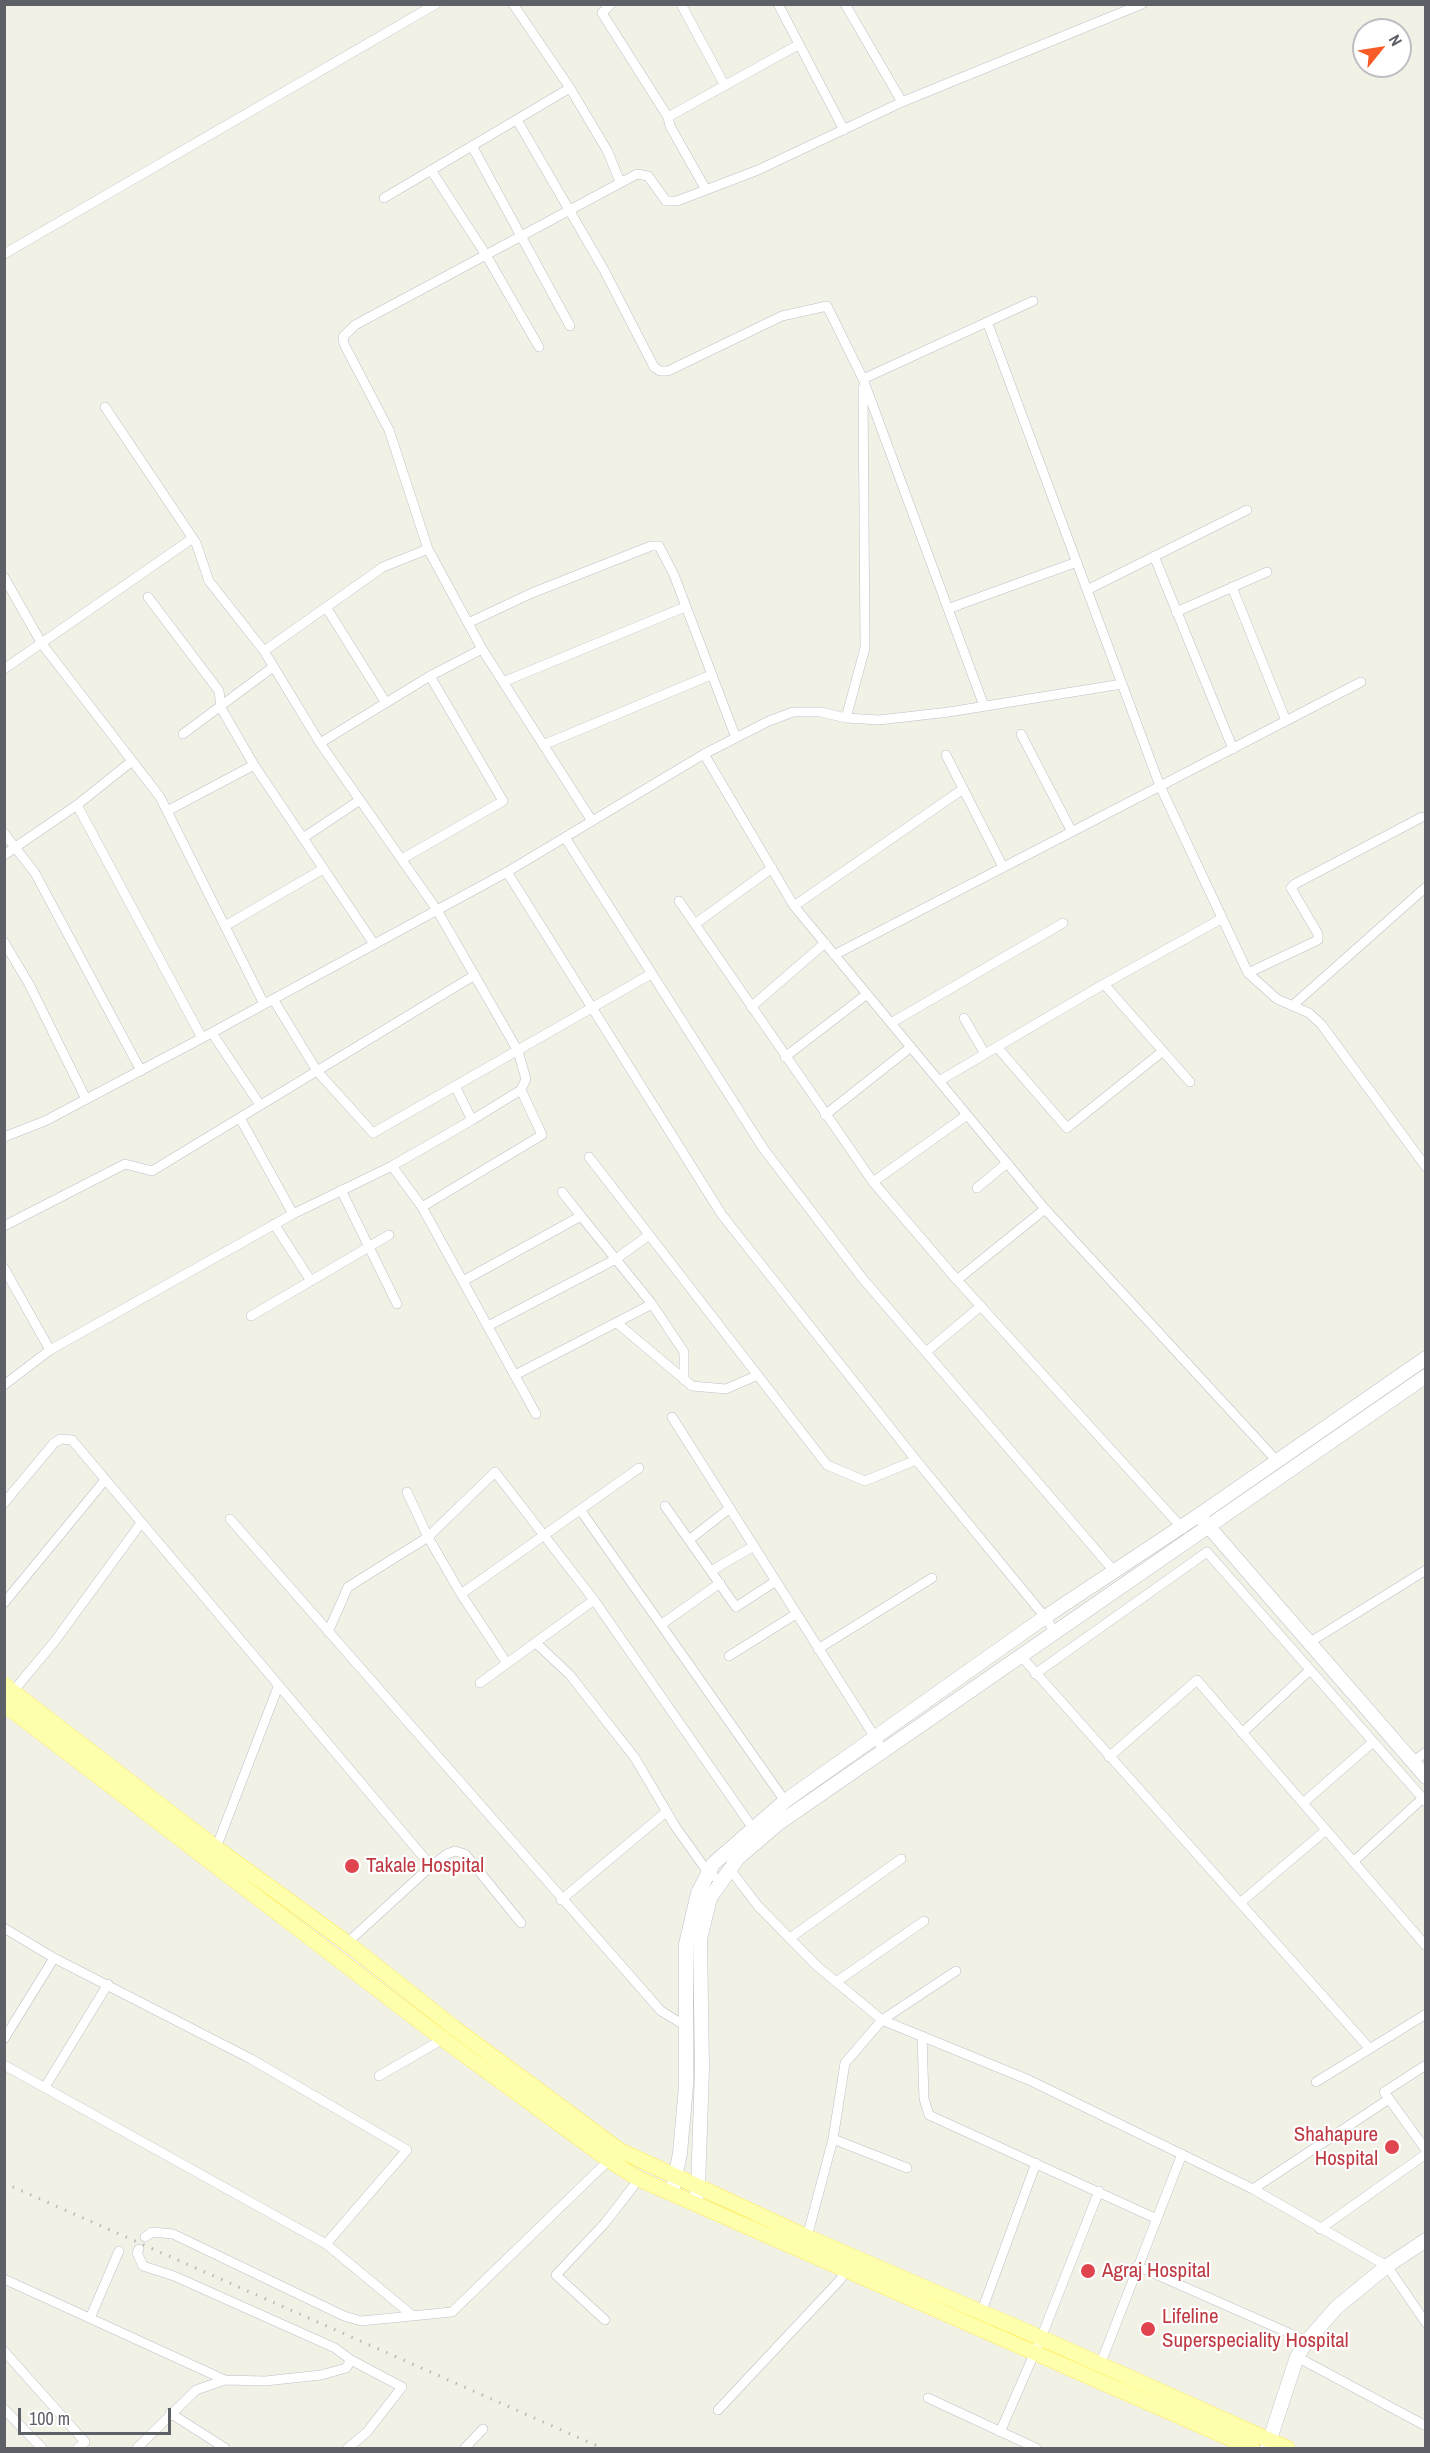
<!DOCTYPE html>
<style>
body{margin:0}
#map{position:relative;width:1430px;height:2453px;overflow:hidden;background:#f1f1e6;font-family:"Archivo Narrow",sans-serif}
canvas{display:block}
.frame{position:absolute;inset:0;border:6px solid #5e6068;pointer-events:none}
.north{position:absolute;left:1352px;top:18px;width:60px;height:60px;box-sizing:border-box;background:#fff;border:2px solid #bfbfc3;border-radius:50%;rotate:60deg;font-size:16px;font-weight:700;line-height:24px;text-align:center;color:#5e6068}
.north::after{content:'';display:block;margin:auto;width:21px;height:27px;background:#f85b25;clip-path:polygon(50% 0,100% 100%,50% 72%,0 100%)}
.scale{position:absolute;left:18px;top:2408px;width:153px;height:27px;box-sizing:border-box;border:3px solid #5e6068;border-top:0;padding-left:8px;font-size:18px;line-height:21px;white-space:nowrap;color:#5e6068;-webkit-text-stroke:4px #fff;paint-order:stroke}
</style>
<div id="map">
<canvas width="1430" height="2453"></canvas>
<div class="frame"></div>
<div class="north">N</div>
<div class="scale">100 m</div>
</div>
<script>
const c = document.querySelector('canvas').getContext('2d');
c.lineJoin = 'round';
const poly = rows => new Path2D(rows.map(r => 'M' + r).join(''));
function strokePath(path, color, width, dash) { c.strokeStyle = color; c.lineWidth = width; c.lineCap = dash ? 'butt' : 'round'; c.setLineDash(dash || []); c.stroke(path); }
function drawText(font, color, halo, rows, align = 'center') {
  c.font = font + ' "Archivo Narrow",sans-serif'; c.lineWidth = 4.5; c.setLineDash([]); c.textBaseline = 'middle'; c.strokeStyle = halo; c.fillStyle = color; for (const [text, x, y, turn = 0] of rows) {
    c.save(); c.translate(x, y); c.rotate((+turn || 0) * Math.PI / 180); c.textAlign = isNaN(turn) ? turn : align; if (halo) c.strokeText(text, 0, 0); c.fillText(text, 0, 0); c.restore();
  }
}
const street = poly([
 [513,4,570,88,608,152,620,182],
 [611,4,602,13,668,117,670,126,705,188],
 [681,4,724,84],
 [778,4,844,130],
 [845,4,902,102],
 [668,117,798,45],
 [517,120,604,270,654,367,660,371,668,371,782,316,827,306,863,379,984,706],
 [472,146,570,326],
 [431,170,486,255,539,347],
 [384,198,570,88],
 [4,254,436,4],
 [988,324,1160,786,1248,973,1277,999,1309,1013,1321,1024,1426,1167],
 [863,379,1033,301],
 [428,549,389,430,344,344,343,337,355,325,637,174,648,176,666,201,677,201,758,170,902,102,1142,4],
 [1154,556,1233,749],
 [4,577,42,644,160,797,264,1004],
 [1232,587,1286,721],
 [1087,590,1247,510],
 [148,597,219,691,221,708,254,765,374,944],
 [326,607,386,703],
 [950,608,1077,562],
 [1176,612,1267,572],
 [468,623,532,593,651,546,659,546,674,575,736,738],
 [264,651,383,567,428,549,482,649,592,821],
 [4,669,193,538],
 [503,682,685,607],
 [846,718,865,648,863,388],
 [183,734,273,667],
 [1021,734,1072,832],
 [320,743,430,676,482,649],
 [543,745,711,675],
 [704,754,794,906,1045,1209,1277,1461],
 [946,755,1003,867],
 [77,805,202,1038],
 [167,811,254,765],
 [4,833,35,873,141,1071],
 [303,838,360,800],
 [566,839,763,1148,863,1279,1114,1571],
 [4,855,77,805,132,761],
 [402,859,503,801,430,676],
 [507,872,722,1215,916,1460,1045,1617,1054,1631],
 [679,901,873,1182,957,1280,1183,1529],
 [794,906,963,789],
 [695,924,772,868],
 [225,926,323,869],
 [4,942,29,984,86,1099],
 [834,955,1361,682],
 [1248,973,1318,940,1318,934,1291,888,1295,884,1422,817],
 [1104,984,1221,919],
 [273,999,317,1071,373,1133,651,974],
 [1292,1006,1426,887],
 [751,1007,825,943],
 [964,1018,985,1054],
 [891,1023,1063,923],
 [212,1033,260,1105],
 [997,1047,1067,1128,1163,1051],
 [785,1057,867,994],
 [939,1081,1104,984,1190,1082],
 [455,1086,472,1120],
 [825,1115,911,1047],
 [240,1118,293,1214],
 [4,1137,45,1121,202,1038,507,872,704,754,769,721,793,712,821,712,846,718,879,720,949,712,1122,684],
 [589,1157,827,1465,865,1481,916,1460],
 [392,1166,422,1207,536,1414],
 [873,1182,967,1115],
 [977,1188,1007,1163],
 [341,1190,397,1304],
 [562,1192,581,1216],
 [422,1207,542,1135,521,1090],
 [274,1224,311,1281],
 [4,1226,125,1164,152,1171,475,975],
 [4,1268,50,1350],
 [957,1280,1045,1209],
 [463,1281,581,1216,652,1304,515,1375],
 [652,1304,684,1352,684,1380],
 [251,1316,389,1235],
 [617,1323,692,1386,726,1389,758,1375],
 [488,1326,616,1259,649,1235],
 [926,1352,981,1306],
 [4,1385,50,1350,293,1214,392,1166,472,1120,521,1090,526,1079,518,1051,437,910,320,743,264,651,209,581,196,543,105,407],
 [672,1417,883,1750],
 [407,1492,428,1537,461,1594,506,1662],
 [4,1503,54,1443,61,1439,72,1440,431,1866],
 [665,1506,736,1607,776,1581],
 [581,1511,785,1801],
 [230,1519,661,2011,686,2026],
 [689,1540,730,1508],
 [711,1571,754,1546],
 [461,1594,639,1468],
 [4,1603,105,1480],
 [662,1624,720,1583],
 [328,1632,348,1587,428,1537,495,1472,594,1600,752,1827],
 [1310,1642,1426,1570],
 [536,1643,570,1675,635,1758,675,1826,707,1871,720,1881],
 [818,1649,932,1578],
 [1020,1655,1370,2049],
 [729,1656,796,1614],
 [1035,1674,1207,1552,1426,1802],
 [480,1683,594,1600],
 [10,1695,55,1641,141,1523],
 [1242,1733,1310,1670],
 [1109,1757,1197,1680,1426,1946],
 [1413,1762,1426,1752],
 [1303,1803,1373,1742],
 [216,1848,278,1687],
 [1353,1862,1423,1798],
 [729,1868,758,1906,817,1966,882,2020,1029,2080,1253,2189,1387,2266,1426,2323],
 [561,1900,666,1812],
 [1240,1903,1326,1830],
 [4,1928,54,1958,251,2059,407,2150,326,2244,413,2316],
 [790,1938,901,1859],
 [347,1943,431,1866,447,1854,455,1851,465,1854,521,1923],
 [836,1982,924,1921],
 [922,2036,924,2099,929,2115,1157,2219],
 [4,2039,54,1958],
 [4,2065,326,2244],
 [1426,2065,1384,2092,1426,2150],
 [379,2076,443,2039],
 [1316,2082,1426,2014],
 [45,2087,108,1984],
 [833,2139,907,2168],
 [1253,2189,1389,2099],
 [1320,2229,1426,2154],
 [145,2237,152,2232,173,2234,344,2316,361,2321,452,2312,609,2160],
 [807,2237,833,2139,845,2063,882,2020,956,1971],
 [1137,2266,1307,2341],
 [4,2279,225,2380],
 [981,2313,1036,2163],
 [90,2318,119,2251],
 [605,2320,556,2275,605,2223,639,2179],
 [4,2351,85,2442,78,2448],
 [1297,2357,1426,2426],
 [1100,2365,1182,2154],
 [928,2398,1036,2448],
 [4,2409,42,2448],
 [718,2410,840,2280,846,2269],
 [170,2413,225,2448],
 [1000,2432,1041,2338,1099,2191],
 [137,2448,196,2390,225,2380,265,2381,321,2375,346,2368,351,2360,335,2348,174,2276,143,2266,137,2253,139,2249],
 [348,2448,367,2432,402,2387,351,2360],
 [465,2448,483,2429]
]);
const secondary = poly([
 [1202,1519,1426,1777],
 [672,2194,680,2153,686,2086,686,1944,698,1893,713,1864,785,1801,1045,1617,1199,1515,1426,1358],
 [695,2204,698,2188,702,2068,700,1939,710,1898,738,1858,779,1823,1426,1376],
 [1267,2448,1297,2357,1307,2341,1337,2307,1387,2266,1426,2240]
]);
const primary = poly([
 [4,1685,216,1848,347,1943,453,2027,619,2150,807,2237,1041,2338,1287,2448],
 [4,1704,443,2039,609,2160,639,2179,1252,2448]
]);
const rail = poly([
 [4,2183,602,2448]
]);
const markers = [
 [352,1866,8,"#e0444e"],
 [1392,2147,8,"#e0444e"],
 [1088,2271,8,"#e0444e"],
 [1148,2329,8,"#e0444e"]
];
const healthNames = [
 ["Takale Hospital",366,1866],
 ["Shahapure",1378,2135,"right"],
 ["Hospital",1378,2159,"right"],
 ["Agraj Hospital",1102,2271],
 ["Lifeline",1162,2317],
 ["Superspeciality Hospital",1162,2341]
];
strokePath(street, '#bebfc6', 10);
strokePath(secondary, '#c0c2ca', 15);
strokePath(primary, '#feec53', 16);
strokePath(street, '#fff', 9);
strokePath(secondary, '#fff', 14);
strokePath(primary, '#feffad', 15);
strokePath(rail, '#b9b9bb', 3, [1.5, 8]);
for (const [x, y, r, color] of markers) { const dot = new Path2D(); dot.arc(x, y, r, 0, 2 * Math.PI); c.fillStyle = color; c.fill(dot); strokePath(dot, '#fff', 2); }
drawText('21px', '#be3a42', '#fff', healthNames, 'left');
</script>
